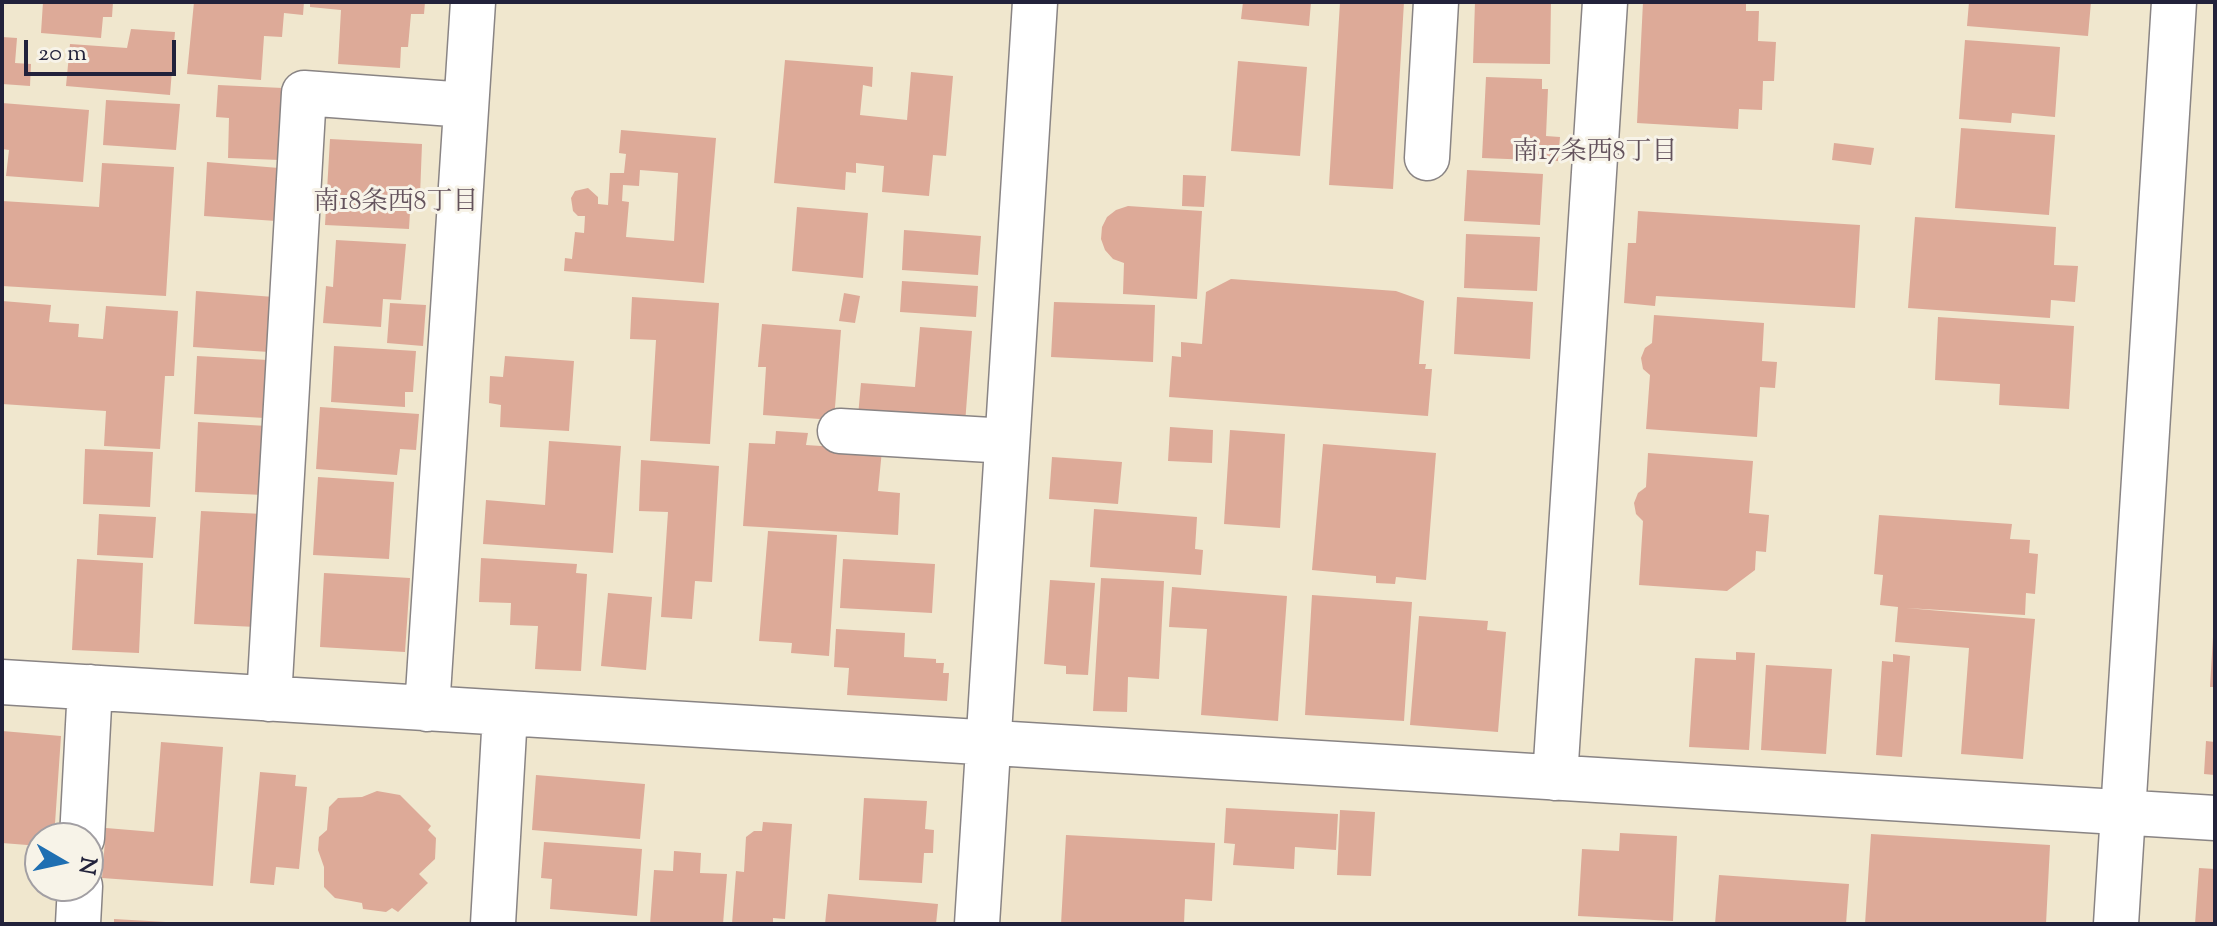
<!DOCTYPE html>
<meta charset="utf-8">
<style>
body{margin:0}
#map{position:relative;width:2217px;height:926px;overflow:hidden;background:#f0e7ce;font-family:"Sorts Mill Goudy",serif}
canvas{display:block}
.frame{position:absolute;inset:0;border:4px solid #22223b;pointer-events:none}
.north{position:absolute;left:24px;top:822px;width:80px;height:80px;box-sizing:border-box;background:#f7f3e8;border:2px solid #a29fa3;border-radius:50%;rotate:99deg;font-size:22px;font-weight:700;line-height:32px;text-align:center;color:#22223b}
.north::after{content:'';display:block;margin:auto;width:28px;height:36px;background:#1f6fb2;clip-path:polygon(50% 0,100% 100%,50% 72%,0 100%)}
.scale{position:absolute;left:24px;top:40px;width:152px;height:36px;box-sizing:border-box;border:4px solid #22223b;border-top:0;padding-left:10px;font-size:24px;line-height:28px;white-space:nowrap;color:#22223b;-webkit-text-stroke:6px #f7f3e8;paint-order:stroke}
</style>
<div id="map">
<canvas width="2217" height="926"></canvas>
<div class="frame"></div>
<div class="north">N</div>
<div class="scale">20 m</div>
</div>
<script>
const c = document.querySelector('canvas').getContext('2d');
c.lineJoin = 'round';
function fill(path, color) { c.fillStyle = color; c.fill(path, 'evenodd'); }
const poly = rows => new Path2D(rows.map(r => 'M' + r).join(''));
function strokePath(path, color, width, dash) { c.strokeStyle = color; c.lineWidth = width; c.lineCap = dash ? 'butt' : 'round'; c.setLineDash(dash || []); c.stroke(path); }
function drawText(font, color, halo, rows, align = 'center') {
  c.font = font + ' "Sorts Mill Goudy","Noto Serif JP",serif'; c.lineWidth = 6; c.setLineDash([]); c.textBaseline = 'middle'; c.strokeStyle = halo; c.fillStyle = color; for (const [text, x, y, turn = 0] of rows) {
    c.save(); c.translate(x, y); c.rotate((+turn || 0) * Math.PI / 180); c.textAlign = isNaN(turn) ? turn : align; if (halo) c.strokeText(text, 0, 0); c.fillText(text, 0, 0); c.restore();
  }
}
const building = poly([
 [43,2,113,2,112,17,103,17,101,38,41,33],
 [194,2,304,2,303,15,284,13,282,37,264,36,261,80,187,74],
 [310,2,425,2,424,14,411,14,408,47,401,47,400,68,338,64,341,10,310,7],
 [1243,2,1311,2,1309,26,1241,19],
 [1340,2,1404,2,1393,189,1329,185],
 [1475,2,1551,2,1550,64,1473,63],
 [1643,2,1746,2,1746,11,1759,11,1758,41,1776,42,1774,81,1763,81,1762,110,1739,109,1738,129,1637,123],
 [1969,2,2091,2,2088,36,1967,26],
 [131,29,175,32,170,95,66,86,70,44,127,48],
 [2,37,17,38,15,63,31,64,30,86,2,84],
 [1965,40,2060,47,2055,117,2012,113,2011,123,1959,119],
 [785,60,873,67,872,87,863,85,860,115,907,120,911,72,953,76,946,156,933,155,929,196,882,192,884,166,856,163,856,173,846,172,845,190,774,183],
 [1238,61,1307,67,1300,156,1231,151],
 [1486,77,1542,79,1542,89,1548,89,1546,136,1560,137,1558,161,1482,158],
 [218,85,283,88,280,160,228,158,229,118,216,117],
 [106,100,180,104,176,150,103,145],
 [2,103,89,110,83,182,6,176,9,150,2,149],
 [1961,128,2055,135,2049,215,1955,208],
 [621,130,716,138,704,283,564,271,565,258,572,259,575,232,584,233,585,216,578,216,573,211,571,198,575,191,588,188,598,197,598,204,608,205,610,173,624,173,626,154,619,153],
 [640,170,678,173,674,241,626,237,629,202,622,201,623,185,639,186],
 [330,139,422,144,420,196,411,195,409,229,325,225],
 [1834,143,1874,148,1871,165,1832,160],
 [207,162,279,168,276,221,204,216],
 [102,163,174,167,166,296,2,286,2,201,99,207],
 [1467,170,1543,174,1540,225,1464,221],
 [1183,175,1206,176,1204,207,1182,206],
 [1128,206,1202,211,1197,299,1123,294,1124,263,1113,259,1105,250,1101,239,1102,227,1107,217,1116,210],
 [797,207,868,213,863,278,792,271],
 [1638,211,1860,225,1855,308,1656,296,1655,306,1624,303,1628,243,1636,243],
 [1915,217,2056,227,2054,265,2078,266,2075,302,2051,300,2050,318,1908,308],
 [904,230,981,236,978,275,902,270],
 [1466,234,1540,237,1537,291,1464,288],
 [336,240,406,244,401,300,383,299,381,327,323,323,326,286,333,287],
 [1231,279,1396,291,1424,301,1419,364,1426,364,1425,369,1432,369,1428,416,1169,397,1172,356,1181,357,1181,342,1202,344,1206,292],
 [902,281,978,286,976,317,900,312],
 [196,291,274,297,269,352,193,347],
 [844,293,860,296,855,323,839,321],
 [632,297,719,303,710,444,650,441,656,340,630,339],
 [1457,297,1533,302,1530,359,1454,354],
 [2,301,51,305,49,322,79,324,78,337,103,339,106,306,178,311,174,376,165,376,160,449,104,446,106,411,2,404],
 [1054,302,1155,305,1153,362,1051,357],
 [390,303,426,305,423,346,387,343],
 [1654,315,1764,323,1762,361,1777,362,1775,388,1760,387,1757,437,1646,429,1650,375,1643,369,1641,358,1645,348,1652,343],
 [1938,317,2074,326,2069,409,1999,405,2000,384,1935,380],
 [762,324,841,330,834,420,763,415,766,367,758,367],
 [920,327,972,331,965,424,858,416,861,383,915,387],
 [334,346,416,351,413,392,405,392,405,407,331,402],
 [197,356,268,360,265,418,194,414],
 [505,356,574,361,569,431,500,427,501,405,489,403,490,376,503,377],
 [320,407,419,414,416,450,400,449,397,475,316,469],
 [198,422,267,426,264,495,195,492],
 [1170,427,1213,430,1212,463,1168,461],
 [1230,430,1285,434,1280,528,1224,524],
 [776,431,808,433,806,445,882,450,878,491,900,493,898,535,743,526,749,443,775,444],
 [549,441,621,446,613,553,483,544,486,500,545,505],
 [1323,444,1436,453,1426,580,1396,577,1395,584,1376,583,1376,576,1312,570],
 [85,449,153,452,150,507,83,504],
 [1648,453,1753,461,1749,513,1769,515,1766,552,1756,551,1755,570,1727,591,1639,585,1643,521,1636,514,1634,503,1638,493,1646,487],
 [1052,457,1122,462,1118,504,1049,499],
 [641,460,719,466,712,582,695,581,692,619,661,617,668,512,639,511],
 [318,477,394,482,389,559,313,555],
 [1094,509,1197,517,1195,549,1203,550,1201,575,1090,567],
 [201,511,263,514,256,627,194,624],
 [99,514,156,517,153,558,97,555],
 [1879,515,2012,524,2010,539,2030,540,2029,553,2038,554,2035,594,2026,593,2025,615,1906,608,2035,619,2023,759,1961,754,1969,648,1895,642,1898,607,1880,605,1883,575,1874,574],
 [768,531,837,535,829,656,791,653,792,643,759,641],
 [481,558,577,564,576,573,587,574,581,671,535,669,538,626,510,625,511,603,479,602],
 [77,559,143,563,139,653,72,650],
 [843,559,935,564,932,613,840,608],
 [324,573,410,578,405,652,320,647],
 [1101,578,1164,581,1159,679,1128,677,1127,712,1093,711],
 [1050,580,1095,583,1088,675,1066,674,1066,666,1044,664],
 [1172,587,1287,596,1278,721,1201,715,1207,629,1169,627],
 [608,593,652,597,646,670,601,666],
 [1312,595,1412,602,1404,721,1305,715],
 [1419,616,1488,621,1487,630,1506,632,1498,732,1410,725],
 [836,629,905,633,904,657,936,659,936,663,944,663,943,673,949,673,947,701,847,695,849,668,834,667],
 [2213,637,2215,637,2215,687,2210,687],
 [1736,652,1755,653,1749,750,1689,747,1695,658,1736,660],
 [1893,654,1910,656,1902,757,1876,755,1882,661,1893,662],
 [1766,665,1832,669,1826,754,1761,750],
 [2,731,61,736,54,838,40,838,40,846,2,843],
 [2206,741,2215,742,2215,775,2204,774],
 [161,742,223,747,213,886,102,878,106,828,154,832],
 [260,772,296,775,295,786,307,787,299,869,276,867,274,885,250,883],
 [536,775,645,784,640,839,532,830],
 [377,791,400,795,431,826,428,830,436,838,435,859,419,874,428,883,398,912,392,908,386,912,363,909,362,903,335,898,324,887,324,867,318,850,319,837,327,830,329,807,338,798,362,797],
 [864,798,927,801,925,829,934,830,933,853,924,853,922,883,859,880],
 [1226,808,1338,814,1336,850,1295,847,1294,869,1233,865,1235,844,1224,843],
 [1340,810,1375,812,1371,876,1337,875],
 [763,822,792,824,785,919,773,918,773,924,732,924,736,871,744,872,746,837,754,831,762,831],
 [1620,833,1677,836,1673,921,1578,916,1582,849,1619,851],
 [1871,834,2050,845,2046,924,1865,924],
 [1066,835,1215,843,1212,901,1185,899,1184,924,1061,924],
 [544,842,642,849,637,916,550,909,552,879,541,878],
 [674,851,701,853,700,873,727,874,723,924,650,924,654,870,673,871],
 [2199,868,2215,869,2215,924,2195,924],
 [1719,875,1849,884,1846,924,1715,924],
 [828,894,938,904,936,924,825,924],
 [114,919,166,922,166,924,114,924]
]);
const minor = poly([
 [1427,158,1436,2],
 [840,431,1007,441],
 [2,682,2215,818],
 [269,699,304,93,466,105],
 [427,709,473,2],
 [1555,778,1605,2],
 [82,838,90,687],
 [78,924,80,886],
 [493,924,505,714],
 [977,924,1035,2],
 [2116,924,2174,2]
]);
const neighbourhoodNames = [
 ["南17条西8丁目",1595,155],
 ["南18条西8丁目",396,205]
];
fill(building, '#ddaa98');
strokePath(minor, '#898484', 47);
strokePath(minor, '#fff', 44);
drawText('26px', '#63525c', '#f7f3e8', neighbourhoodNames);
</script>
